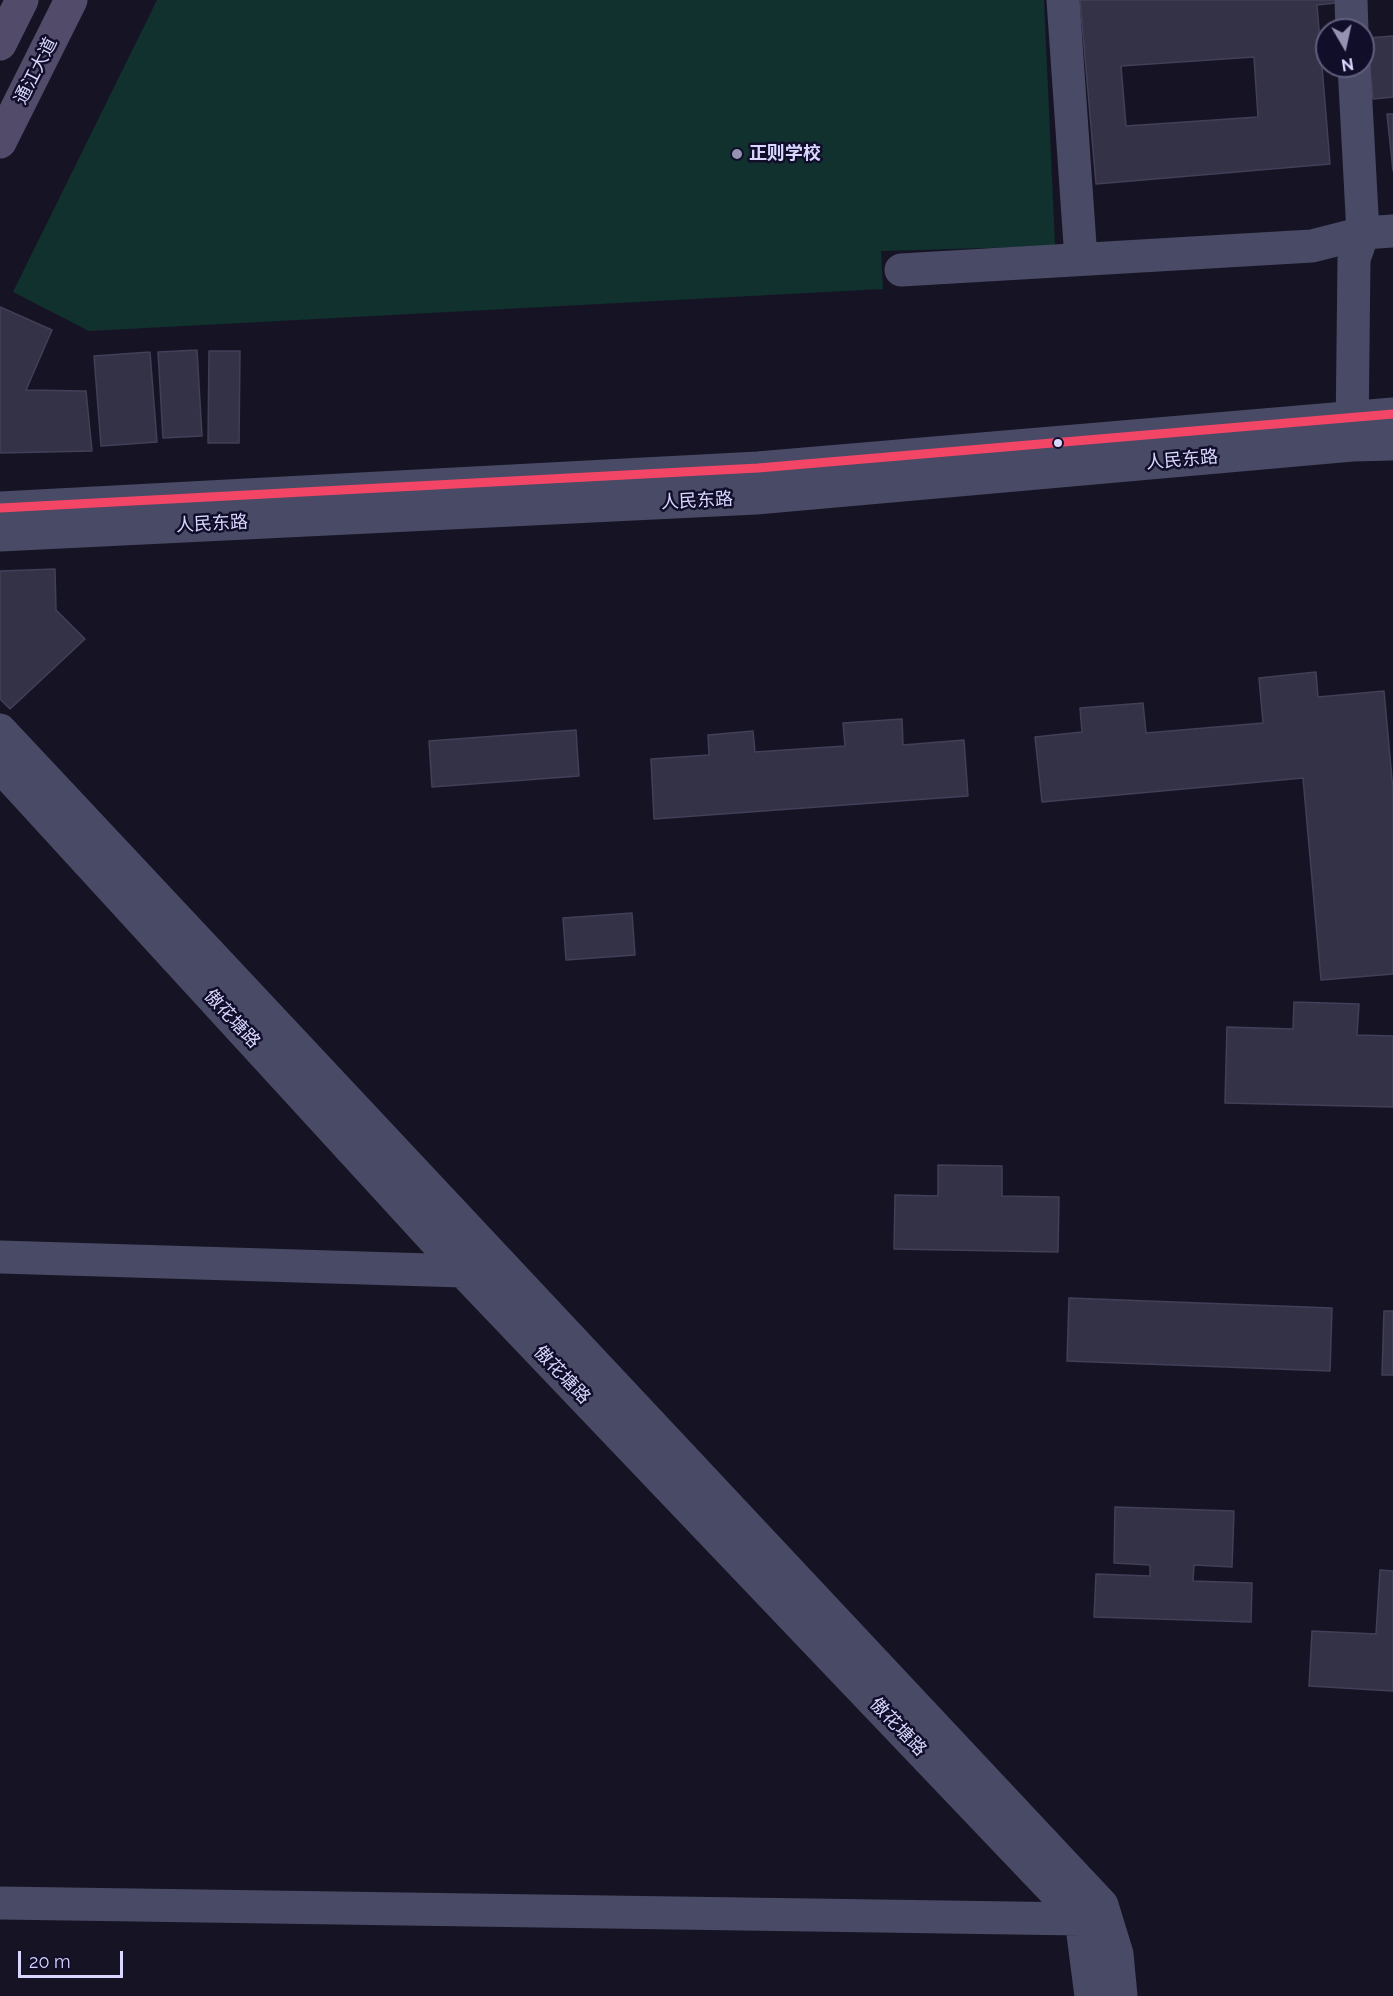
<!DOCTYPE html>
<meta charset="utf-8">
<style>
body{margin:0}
#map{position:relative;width:1393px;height:1996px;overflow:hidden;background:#161424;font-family:Raleway,sans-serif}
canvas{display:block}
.north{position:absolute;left:1315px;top:18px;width:60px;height:60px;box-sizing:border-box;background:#110e2a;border:2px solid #615e7f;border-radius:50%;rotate:171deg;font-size:16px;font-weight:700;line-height:24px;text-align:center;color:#d9d7ff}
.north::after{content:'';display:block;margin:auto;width:21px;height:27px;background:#9593b2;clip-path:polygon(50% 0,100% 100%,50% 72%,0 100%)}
.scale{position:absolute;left:18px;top:1951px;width:105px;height:27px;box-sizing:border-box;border:3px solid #d9d7ff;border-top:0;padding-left:8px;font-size:18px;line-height:21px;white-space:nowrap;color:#d9d7ff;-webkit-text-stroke:4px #110e2a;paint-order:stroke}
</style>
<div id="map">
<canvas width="1393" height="1996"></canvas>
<div class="north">N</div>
<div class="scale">20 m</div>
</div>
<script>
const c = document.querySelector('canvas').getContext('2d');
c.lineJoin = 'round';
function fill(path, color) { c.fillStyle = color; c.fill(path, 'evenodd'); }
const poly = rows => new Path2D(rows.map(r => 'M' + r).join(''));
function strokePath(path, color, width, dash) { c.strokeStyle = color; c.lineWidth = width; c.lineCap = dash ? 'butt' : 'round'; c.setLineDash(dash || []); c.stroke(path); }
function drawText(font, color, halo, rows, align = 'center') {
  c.font = font + ' Raleway,"Noto Sans SC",sans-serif'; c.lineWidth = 5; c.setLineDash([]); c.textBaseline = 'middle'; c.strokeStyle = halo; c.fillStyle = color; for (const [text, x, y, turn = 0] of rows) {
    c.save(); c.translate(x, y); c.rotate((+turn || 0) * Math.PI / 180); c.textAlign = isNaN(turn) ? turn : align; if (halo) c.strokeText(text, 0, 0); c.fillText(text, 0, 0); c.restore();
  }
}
const green = poly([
 [157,0,1044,0,1055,246,881,251,883,289,89,331,13,292]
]);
const building = poly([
 [1080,0,1365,0,1317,5,1330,164,1096,184,1080,0],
 [1254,57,1258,117,1126,126,1121,66,1254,57],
 [1393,36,1393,97,1373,99,1367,38,1393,36],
 [1387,114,1393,114,1393,171,1387,114],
 [0,307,52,330,26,390,86,391,92,451,0,453,0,307],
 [197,350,202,436,163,438,158,352,197,350],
 [209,351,240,351,239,443,208,443,209,351],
 [150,352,157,442,101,446,94,356,150,352],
 [55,569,56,610,85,639,10,709,0,699,0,571,55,569],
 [1316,672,1318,697,1384,691,1393,790,1393,974,1321,980,1303,778,1042,802,1035,737,1082,732,1080,708,1143,703,1146,733,1263,723,1259,678,1316,672],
 [902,719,903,745,964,740,968,796,654,819,651,759,709,755,708,735,753,731,755,752,845,746,843,723,902,719],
 [576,730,579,776,432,787,429,741,576,730],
 [632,913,635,955,566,960,563,918,632,913],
 [1294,1002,1359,1004,1357,1035,1393,1036,1393,1107,1225,1103,1227,1027,1293,1029,1294,1002],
 [938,1165,1002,1166,1002,1196,1059,1197,1058,1252,894,1249,895,1195,938,1196,938,1165],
 [1069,1298,1332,1308,1330,1371,1067,1361,1069,1298],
 [1384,1311,1393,1311,1393,1375,1382,1375,1384,1311],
 [1115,1507,1234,1511,1232,1567,1194,1565,1193,1581,1252,1583,1251,1622,1094,1617,1096,1574,1150,1576,1150,1565,1114,1563,1115,1507],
 [1380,1570,1393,1571,1393,1691,1309,1686,1312,1631,1376,1634,1380,1570]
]);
const minor = poly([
 [1063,0,1081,259],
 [1351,0,1352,30],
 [901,270,1312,246,1363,233,1393,231],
 [1352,437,1354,259,1363,233,1354,66],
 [0,508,758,468,1393,414],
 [0,535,756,498,1352,445,1393,444],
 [0,730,1102,1905,1117,1954,1121,1996],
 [0,766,463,1271,1081,1919,1091,1996],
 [0,1257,463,1271],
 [0,1903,1081,1919]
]);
const major = poly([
 [0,44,22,0],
 [0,142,71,0]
]);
const bus1 = poly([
 [0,508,758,468,1393,414]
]);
const markers = [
 [737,154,6,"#9593b2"],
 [1058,443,5,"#d9d7ff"]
];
const streetNames = [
 ["通江大道",36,71,-63],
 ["人民东路",1182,460,-5],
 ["人民东路",697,501,-3],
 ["人民东路",212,524,-3],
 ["傲花塘路",232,1019,47],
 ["傲花塘路",562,1375,46],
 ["傲花塘路",898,1727,46]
];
const poiNames = [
 ["正则学校",749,154]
];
fill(green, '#11312f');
fill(building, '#343246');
strokePath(building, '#423f58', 1.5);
strokePath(minor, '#494a65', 33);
strokePath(major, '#524b6a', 33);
strokePath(bus1, '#f34667', 9);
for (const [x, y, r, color] of markers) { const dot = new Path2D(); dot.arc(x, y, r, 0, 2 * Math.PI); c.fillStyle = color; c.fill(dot); strokePath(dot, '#110e2a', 2); }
drawText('18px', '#d9d7ff', '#110e2a', streetNames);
drawText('bold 18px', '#d9d7ff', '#110e2a', poiNames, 'left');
</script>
